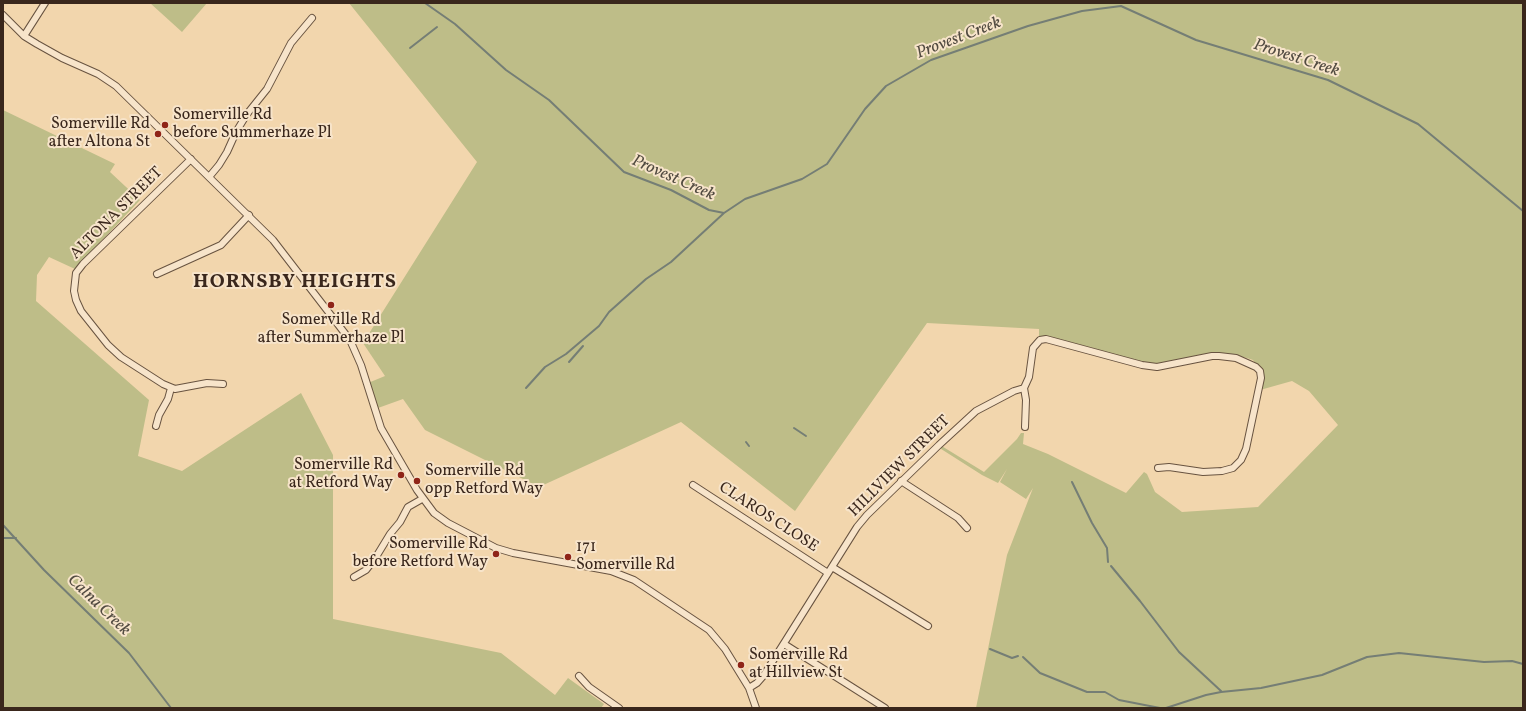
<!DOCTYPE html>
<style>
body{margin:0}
#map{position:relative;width:1526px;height:711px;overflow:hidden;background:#f2d6ad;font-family:Vollkorn,serif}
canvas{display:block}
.frame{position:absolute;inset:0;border:4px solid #3a271c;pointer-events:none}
</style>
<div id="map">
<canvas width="1526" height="711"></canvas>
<div class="frame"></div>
</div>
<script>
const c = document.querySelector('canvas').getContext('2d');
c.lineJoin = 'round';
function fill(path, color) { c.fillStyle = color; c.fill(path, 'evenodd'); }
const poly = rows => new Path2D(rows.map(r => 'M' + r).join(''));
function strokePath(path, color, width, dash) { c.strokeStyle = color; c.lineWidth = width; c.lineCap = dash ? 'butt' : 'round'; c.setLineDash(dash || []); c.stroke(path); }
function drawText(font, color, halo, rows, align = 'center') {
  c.font = font + ' Vollkorn,serif'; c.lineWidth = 4; c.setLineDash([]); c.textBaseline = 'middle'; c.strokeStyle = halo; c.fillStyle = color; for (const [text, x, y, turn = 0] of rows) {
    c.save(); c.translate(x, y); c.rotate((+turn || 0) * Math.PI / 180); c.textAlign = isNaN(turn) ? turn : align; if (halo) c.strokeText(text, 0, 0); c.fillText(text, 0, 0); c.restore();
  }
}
const green = poly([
 [150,3,207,3,182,32],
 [349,3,1523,3,1523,708,976,708,1007,555,1033,488,1026,499,1000,482,1007,469,998,483,982,475,938,447,940,445,984,472,1017,439,1021,433,1024,433,1023,444,1048,454,1126,493,1144,472,1147,474,1155,492,1182,512,1258,507,1338,425,1309,391,1292,381,1260,390,1259,369,1253,360,1247,358,1221,353,1147,365,1131,362,1093,348,1045,337,1039,338,1039,329,927,323,795,511,681,422,539,487,425,430,403,399,378,408,368,383,385,376,363,343,477,162],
 [3,110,115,164,110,172,140,200,75,269,49,257,37,275,36,301,149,400,138,456,182,471,301,393,333,455,333,619,501,653,555,695,568,678,604,704,601,708,3,708]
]);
const stream = poly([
 [425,3,455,24,506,70,549,100,624,172,671,190,709,210,724,213,745,199,802,179,827,164,865,109,886,86,931,60,1028,26,1082,11,1121,6,1196,40,1328,80,1418,124,1523,211],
 [410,48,437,27],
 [569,362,583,346],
 [526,388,545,367,566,354,599,326,609,312,646,279,671,262,724,213],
 [794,428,806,436],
 [746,442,749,446],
 [1072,482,1092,523,1107,548,1108,562],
 [3,525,44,570,129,653,171,708],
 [3,538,16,538],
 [1111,566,1140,601,1179,652,1221,691],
 [990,649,1012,658,1018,656],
 [1023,657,1040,673,1087,692,1105,692,1119,700,1160,708],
 [1166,708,1206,695,1221,692,1261,688,1322,675,1367,657,1399,653,1484,662,1512,661,1523,664]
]);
const minor = poly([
 [3,15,24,36,37,44,62,58,98,74,116,86,273,240,350,340,361,365,381,428,417,490,434,513,448,523,496,548,513,553,611,571,634,580,709,630,725,649,749,688,756,708],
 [24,36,45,3],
 [191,159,83,264,76,273,74,291,76,300,81,311,108,345,121,357,163,384,175,389,207,383,223,384],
 [209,177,219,165,227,152,236,132,247,114,267,89,291,43,312,18],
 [157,274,221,245,249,215],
 [156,426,159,415,168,399,171,388],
 [1025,427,1026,400,1024,388,1029,377,1033,348,1040,340,1046,339,1142,365,1157,367,1212,356,1219,356,1236,358,1256,367,1260,371,1261,378,1246,449,1241,460,1233,468,1222,471,1203,472,1169,467,1158,468],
 [901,481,958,518,967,528],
 [693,485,828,573],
 [832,567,928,626],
 [354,577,366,570,376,557,390,534,400,522,408,507,422,499],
 [784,644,885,708],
 [579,676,589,687,619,708],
 [749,688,757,683,764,675,857,527,867,515,939,445,976,411,1014,391,1024,388]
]);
const markers = [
 [165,125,4,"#8f2418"],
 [158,134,4,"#8f2418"],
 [331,305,4,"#8f2418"],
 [401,475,4,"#8f2418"],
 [417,481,4,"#8f2418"],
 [496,554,4,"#8f2418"],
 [568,557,4,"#8f2418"],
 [741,665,4,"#8f2418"]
];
const poiNames = [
 ["Somerville Rd",173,116],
 ["before Summerhaze Pl",173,134],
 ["Somerville Rd",150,125,"right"],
 ["after Altona St",150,143,"right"],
 ["Somerville Rd",331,321,"center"],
 ["after Summerhaze Pl",331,339,"center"],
 ["Somerville Rd",393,466,"right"],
 ["at Retford Way",393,484,"right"],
 ["Somerville Rd",425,472],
 ["opp Retford Way",425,490],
 ["Somerville Rd",488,545,"right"],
 ["before Retford Way",488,563,"right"],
 ["171",576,548],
 ["Somerville Rd",576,566],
 ["Somerville Rd",749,656],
 ["at Hillview St",749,674]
];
const streetNames = [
 ["ALTONA STREET",117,214,-45],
 ["HILLVIEW STREET",900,467,-45],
 ["CLAROS CLOSE",768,518,33]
];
const waterNames = [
 ["Provest Creek",959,39,-21],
 ["Provest Creek",1296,59,18],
 ["Provest Creek",673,179,24],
 ["Calna Creek",98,606,44]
];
const districtNames = [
 ["HORNSBY HEIGHTS",295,283]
];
fill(green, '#bebd88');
strokePath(stream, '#757e75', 2);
strokePath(minor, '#685340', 8);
strokePath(minor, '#f7e4ca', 6);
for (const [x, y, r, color] of markers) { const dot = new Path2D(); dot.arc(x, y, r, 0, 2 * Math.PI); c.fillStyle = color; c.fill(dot); strokePath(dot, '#f7e4ca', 1.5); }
drawText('16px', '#3a271c', '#f7e4ca', poiNames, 'left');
drawText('16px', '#3a271c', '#f7e4ca', streetNames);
drawText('italic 17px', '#524b41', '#f7e4ca', waterNames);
c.letterSpacing = '1px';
drawText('bold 20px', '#3a271c', '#f7e4ca', districtNames);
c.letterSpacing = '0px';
</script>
